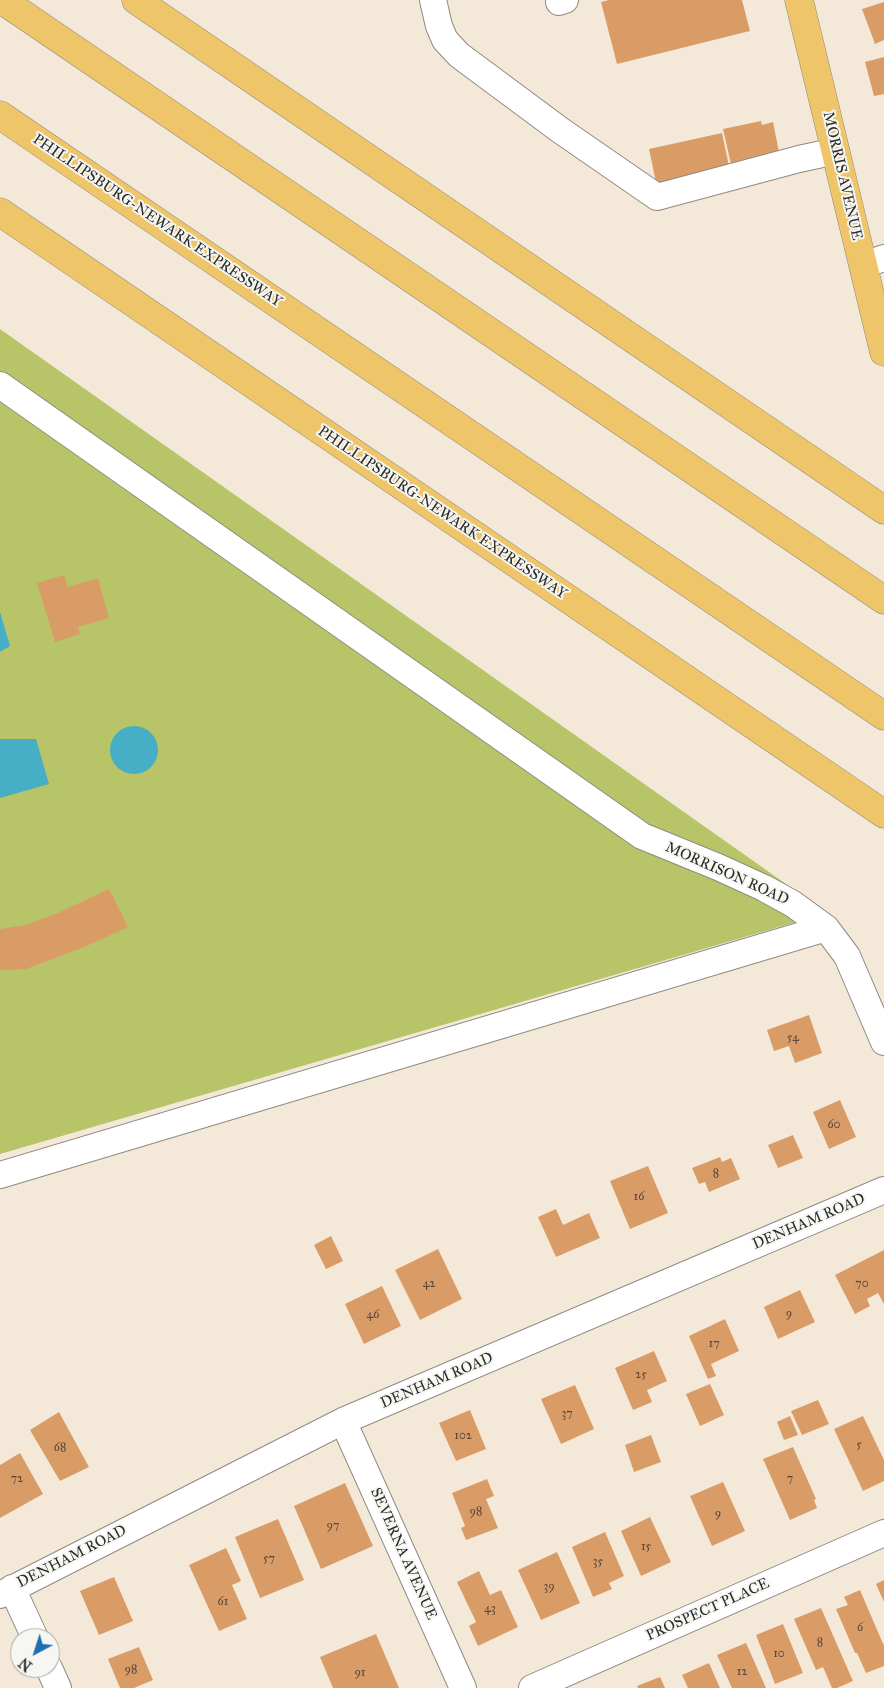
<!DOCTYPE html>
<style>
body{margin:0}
#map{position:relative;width:884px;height:1688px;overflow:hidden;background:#f4e9d8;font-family:"IM FELL Great Primer",serif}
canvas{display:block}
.north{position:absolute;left:10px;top:1628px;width:50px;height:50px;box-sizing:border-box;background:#f6f6f2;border:1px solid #a5a5a2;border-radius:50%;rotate:220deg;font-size:14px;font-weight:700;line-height:20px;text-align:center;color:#2b2b2b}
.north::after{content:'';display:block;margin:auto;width:18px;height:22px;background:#1f6fb2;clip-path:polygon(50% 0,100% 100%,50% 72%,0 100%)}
</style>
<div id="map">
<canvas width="884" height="1688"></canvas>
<div class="north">N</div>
</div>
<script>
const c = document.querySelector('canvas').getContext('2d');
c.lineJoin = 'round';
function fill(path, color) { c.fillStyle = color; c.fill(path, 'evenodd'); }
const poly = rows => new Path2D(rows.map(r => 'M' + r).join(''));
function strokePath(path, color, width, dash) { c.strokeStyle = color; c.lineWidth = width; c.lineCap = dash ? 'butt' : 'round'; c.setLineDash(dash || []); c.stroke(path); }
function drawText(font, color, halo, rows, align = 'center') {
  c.font = font + ' "IM FELL Great Primer",serif'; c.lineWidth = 4; c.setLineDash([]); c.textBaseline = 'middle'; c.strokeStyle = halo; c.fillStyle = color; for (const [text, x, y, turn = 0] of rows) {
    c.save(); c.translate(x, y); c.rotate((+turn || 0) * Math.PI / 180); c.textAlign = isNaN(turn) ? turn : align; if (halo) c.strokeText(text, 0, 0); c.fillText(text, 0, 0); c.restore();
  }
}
const green = poly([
 [0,329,827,913,0,1154]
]);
const water = poly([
 [0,612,10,646,0,652],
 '110 750a24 24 0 1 1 48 0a24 24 0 1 1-48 0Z',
 [0,739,36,739,49,784,0,798]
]);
const building = poly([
 [609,0,742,0,750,31,617,64,601,2],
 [884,2,884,40,875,44,862,9],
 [884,57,884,94,874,96,865,62],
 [761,121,762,125,773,122,779,152,731,164,723,129],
 [722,133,730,171,657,187,649,149],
 [64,575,68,587,98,578,109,618,78,627,80,634,55,642,37,583],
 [109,889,128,927,82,948,26,969,0,970,0,929,26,925,58,913],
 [809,1015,822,1053,795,1063,789,1046,774,1051,767,1030],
 [840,1100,856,1137,829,1149,813,1112],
 [793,1135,803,1158,778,1168,768,1145],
 [720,1157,722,1162,731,1158,740,1179,709,1192,705,1182,699,1184,692,1168],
 [648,1166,668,1213,630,1229,610,1181],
 [556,1209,563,1225,589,1213,600,1238,556,1257,538,1217],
 [331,1236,343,1261,326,1269,314,1245],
 [438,1249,462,1299,420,1320,395,1270],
 [884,1250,884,1304,878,1293,867,1299,870,1306,855,1314,835,1275],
 [382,1286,401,1326,364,1344,345,1304],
 [800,1290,815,1322,778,1339,764,1307],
 [725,1319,739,1351,711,1364,716,1376,708,1379,689,1336],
 [654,1351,667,1381,647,1390,652,1402,633,1410,615,1368],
 [710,1384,724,1415,700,1426,686,1394],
 [575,1385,594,1429,561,1444,541,1399],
 [818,1400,829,1424,802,1435,791,1411],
 [470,1410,486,1449,456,1461,439,1423],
 [59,1412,89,1467,60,1481,30,1430],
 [790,1416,798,1435,784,1440,777,1422],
 [863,1416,884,1460,884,1481,863,1491,834,1429],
 [651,1435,661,1462,634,1472,625,1445],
 [793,1447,816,1499,814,1500,817,1508,790,1520,763,1459],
 [20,1453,43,1494,0,1518,0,1465],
 [487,1479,494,1496,486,1499,498,1528,466,1540,461,1528,465,1526,452,1493],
 [723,1482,745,1531,712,1546,690,1496],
 [345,1483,373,1546,321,1569,294,1506],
 [650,1517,671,1562,641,1576,621,1531],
 [278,1519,304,1580,260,1598,235,1537],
 [605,1532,624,1576,609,1583,612,1589,593,1597,572,1547],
 [226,1548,241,1581,232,1585,247,1619,219,1631,189,1565],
 [557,1552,580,1603,541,1620,518,1570],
 [479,1571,490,1595,501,1590,518,1627,478,1646,469,1626,476,1622,457,1582],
 [114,1577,133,1621,99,1635,80,1591],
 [884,1580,884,1602,876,1584],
 [860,1590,884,1646,884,1666,866,1673,857,1653,855,1653,836,1609,848,1605,844,1597],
 [821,1608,853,1681,837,1688,832,1688,823,1667,816,1670,794,1619],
 [783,1624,803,1673,775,1684,756,1635],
 [376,1634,399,1688,333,1688,320,1657],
 [746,1643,766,1688,732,1688,717,1655],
 [139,1647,153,1680,134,1688,120,1688,108,1659],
 [709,1663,720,1688,688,1688,682,1675],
 [660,1677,665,1688,638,1688,637,1686]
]);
const minor = poly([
 [433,0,439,26,445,40,459,55,560,130,657,197,799,159,836,151],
 [559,2,565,0],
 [863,265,884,258],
 [0,385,642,836,718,867,764,888,793,904,826,928,847,956,884,1042],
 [0,1175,826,928],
 [343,1421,463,1688],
 [12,1588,35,1638],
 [0,1595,343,1421,884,1190],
 [49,1668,58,1688],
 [532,1688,884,1533]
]);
const major = poly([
 [799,0,884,352]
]);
const highway = poly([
 [2,0,884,600],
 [136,0,884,510],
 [0,115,884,716],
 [0,212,884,814]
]);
const numberNames = [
 ["54",793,1038],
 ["60",834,1125],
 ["8",716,1174],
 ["16",639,1197],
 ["42",429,1284],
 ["70",862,1284],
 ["9",789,1314],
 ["46",373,1315],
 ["17",714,1344],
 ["25",641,1375],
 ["37",567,1414],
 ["102",463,1436],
 ["5",859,1445],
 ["68",60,1448],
 ["72",17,1479],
 ["7",790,1479],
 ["98",476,1512],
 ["9",718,1514],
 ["97",333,1526],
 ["15",646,1547],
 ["57",269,1559],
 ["35",598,1562],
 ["39",549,1587],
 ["61",223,1602],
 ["43",490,1609],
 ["6",860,1628],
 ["8",820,1643],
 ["10",779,1654],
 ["98",131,1670],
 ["12",742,1672],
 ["91",360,1673]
];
const streetNames = [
 ["MORRIS AVENUE",842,176,77],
 ["PHILLIPSBURG-NEWARK EXPRESSWAY",157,221,34],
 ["PHILLIPSBURG-NEWARK EXPRESSWAY",442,513,34],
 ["MORRISON ROAD",727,874,24],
 ["DENHAM ROAD",809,1222,-23],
 ["DENHAM ROAD",437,1381,-23],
 ["SEVERNA AVENUE",403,1554,66],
 ["DENHAM ROAD",72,1557,-27],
 ["PROSPECT PLACE",708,1610,-24]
];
fill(green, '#b7c467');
fill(water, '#46afc5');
fill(building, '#da9c67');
strokePath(minor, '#908a82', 28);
strokePath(major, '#908a82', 29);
strokePath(highway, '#908a82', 29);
strokePath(minor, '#fff', 26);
strokePath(major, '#eec569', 28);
strokePath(highway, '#eec569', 28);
drawText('12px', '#57473a', null, numberNames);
drawText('15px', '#2b2b2b', '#f6f6f2', streetNames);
</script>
